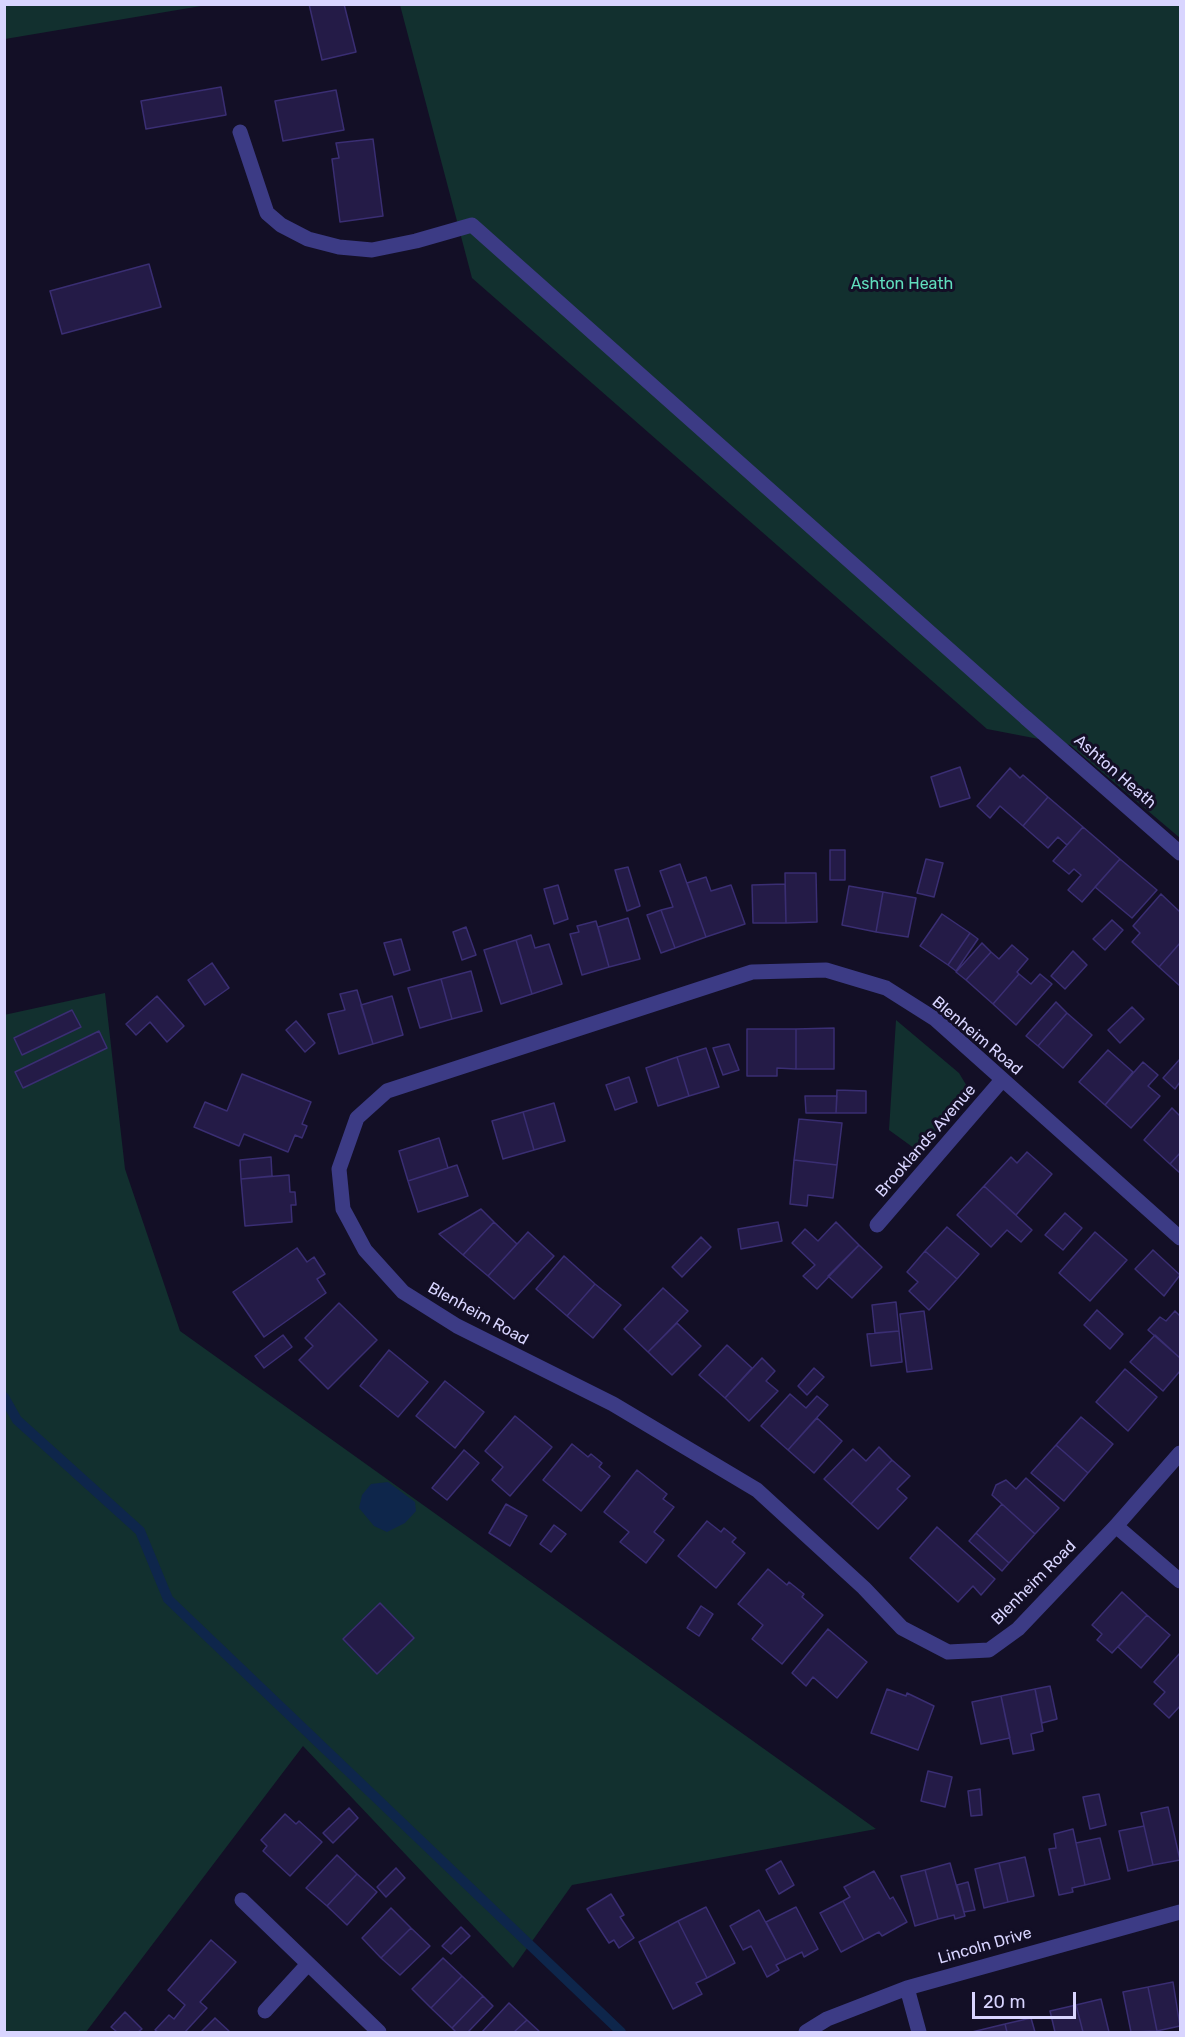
<!DOCTYPE html>
<style>
body{margin:0}
#map{position:relative;width:1185px;height:2037px;overflow:hidden;background:#130f26;font-family:Rubik,sans-serif}
canvas{display:block}
.frame{position:absolute;inset:0;border:6px solid #d9d5ff;pointer-events:none}
.scale{position:absolute;left:972px;top:1992px;width:104px;height:27px;box-sizing:border-box;border:3px solid #d9d5ff;border-top:0;padding-left:8px;font-size:18px;line-height:21px;white-space:nowrap;color:#d9d5ff;-webkit-text-stroke:4px #130f26;paint-order:stroke}
</style>
<div id="map">
<canvas width="1185" height="2037"></canvas>
<div class="frame"></div>
<div class="scale">20 m</div>
</div>
<script>
const c = document.querySelector('canvas').getContext('2d');
c.lineJoin = 'round';
function fill(path, color) { c.fillStyle = color; c.fill(path, 'evenodd'); }
const poly = rows => new Path2D(rows.map(r => 'M' + r).join(''));
function strokePath(path, color, width, dash) { c.strokeStyle = color; c.lineWidth = width; c.lineCap = dash ? 'butt' : 'round'; c.setLineDash(dash || []); c.stroke(path); }
function drawText(font, color, halo, rows, align = 'center') {
  c.font = font + ' Rubik,sans-serif'; c.lineWidth = 6; c.setLineDash([]); c.textBaseline = 'middle'; c.strokeStyle = halo; c.fillStyle = color; for (const [text, x, y, turn = 0] of rows) {
    c.save(); c.translate(x, y); c.rotate((+turn || 0) * Math.PI / 180); c.textAlign = isNaN(turn) ? turn : align; if (halo) c.strokeText(text, 0, 0); c.fillText(text, 0, 0); c.restore();
  }
}
const green = poly([
 [5,4,207,4,207,5,5,39],
 [400,5,1180,5,1180,838,1070,745,987,729,472,278],
 [105,993,125,1169,180,1331,876,1829,572,1885,513,1968,303,1746,86,2032,5,2032,4,1015],
 [896,1020,959,1073,968,1088,967,1097,918,1151,889,1130]
]);
const water = poly([
 [388,1482,415,1502,416,1511,405,1523,387,1532,374,1526,359,1508,362,1495,371,1484]
]);
const stream = poly([
 [4,1397,17,1420,140,1531,168,1599,621,2032]
]);
const building = poly([
 [309,4,344,4,356,52,322,60,309,4],
 [221,87,226,115,146,129,141,101,221,87],
 [336,90,344,130,283,141,275,101,336,90],
 [373,139,383,216,340,222,332,159,339,158,336,143,373,139],
 [149,264,161,307,62,334,50,291,149,264],
 [960,767,970,798,940,807,931,777,960,767],
 [1010,768,1020,778,1023,775,1048,797,1023,826,1000,806,990,818,977,806,1010,768],
 [1048,797,1083,827,1067,845,1058,837,1048,848,1023,826,1048,797],
 [1083,827,1120,859,1082,902,1068,890,1081,875,1074,869,1069,874,1053,861,1083,827],
 [830,850,845,850,845,880,830,880,830,850],
 [926,859,943,863,934,897,917,893,926,859],
 [1120,859,1157,890,1132,918,1095,887,1120,859],
 [680,864,706,937,675,948,661,910,673,907,660,871,680,864],
 [628,867,640,906,627,911,615,870,628,867],
 [785,873,816,873,817,922,786,923,785,873],
 [706,877,711,891,731,885,745,924,706,937,687,883,706,877],
 [785,884,786,923,753,923,752,885,785,884],
 [558,885,568,919,554,924,544,889,558,885],
 [849,886,883,892,876,932,842,925,849,886],
 [883,892,916,898,908,937,876,932,883,892],
 [1161,894,1180,912,1180,943,1159,967,1132,942,1140,933,1133,926,1161,894],
 [661,910,675,948,661,953,647,915,661,910],
 [942,914,970,933,948,965,920,946,942,914],
 [628,918,640,959,609,967,598,927,628,918],
 [1112,920,1123,930,1105,950,1093,939,1112,920],
 [596,921,609,967,582,975,570,934,579,932,577,926,596,921],
 [466,927,476,955,462,960,453,932,466,927],
 [970,933,978,939,956,971,948,965,970,933],
 [531,935,535,948,549,944,562,984,532,994,516,940,531,935],
 [401,939,410,970,394,975,384,943,401,939],
 [516,940,532,994,501,1004,484,950,516,940],
 [982,943,991,952,966,980,956,972,982,943],
 [1180,943,1180,986,1159,967,1180,943],
 [1012,945,1028,959,1017,972,1019,974,993,1004,966,980,991,952,999,959,1012,945],
 [1073,951,1087,965,1065,989,1051,976,1073,951],
 [212,963,229,988,205,1005,188,980,212,963],
 [471,971,482,1011,452,1019,441,979,471,971],
 [1019,974,1031,984,1040,974,1052,984,1016,1025,993,1004,1019,974],
 [441,979,452,1019,420,1028,408,988,441,979],
 [357,990,373,1044,339,1054,328,1014,345,1010,340,994,357,990],
 [157,996,184,1026,167,1042,150,1022,136,1035,126,1024,157,996],
 [392,996,403,1035,373,1044,361,1005,392,996],
 [1056,1002,1067,1013,1038,1046,1026,1036,1056,1002],
 [1132,1007,1144,1019,1120,1043,1108,1030,1132,1007],
 [72,1010,81,1027,22,1055,14,1038,72,1010],
 [1067,1013,1092,1035,1063,1068,1038,1046,1067,1013],
 [296,1021,315,1043,305,1052,286,1030,296,1021],
 [834,1028,834,1069,796,1069,796,1029,834,1028],
 [747,1029,796,1029,796,1069,777,1068,777,1076,747,1076,747,1029],
 [99,1031,107,1048,23,1088,15,1072,99,1031],
 [729,1044,739,1070,723,1075,713,1048,729,1044],
 [706,1048,719,1087,689,1096,677,1057,706,1048],
 [1108,1050,1133,1072,1105,1105,1079,1082,1108,1050],
 [677,1057,689,1096,658,1106,646,1068,677,1057],
 [1180,1059,1180,1082,1175,1089,1163,1078,1180,1059],
 [1143,1062,1158,1075,1148,1086,1160,1096,1131,1128,1105,1105,1143,1062],
 [242,1074,311,1102,302,1124,307,1126,302,1138,295,1135,288,1152,244,1134,239,1146,194,1127,205,1102,227,1111,242,1074],
 [629,1077,637,1102,615,1110,606,1085,629,1077],
 [837,1090,866,1091,866,1113,836,1113,837,1090],
 [805,1096,837,1096,836,1113,806,1113,805,1096],
 [554,1103,565,1141,534,1150,523,1112,554,1103],
 [1172,1108,1180,1116,1180,1153,1170,1164,1144,1140,1172,1108],
 [523,1112,534,1150,503,1159,492,1121,523,1112],
 [799,1119,842,1123,837,1165,794,1160,799,1119],
 [439,1138,448,1168,408,1181,399,1151,439,1138],
 [1027,1152,1052,1174,1016,1215,984,1186,1011,1157,1017,1163,1027,1152],
 [1180,1153,1180,1173,1170,1164,1180,1153],
 [271,1157,272,1176,241,1179,240,1160,271,1157],
 [794,1160,837,1165,833,1198,808,1195,807,1206,790,1204,794,1160],
 [457,1165,468,1196,418,1212,408,1181,457,1165],
 [289,1175,290,1192,295,1192,296,1205,291,1205,292,1222,245,1226,241,1179,289,1175],
 [984,1186,1032,1230,1021,1242,1007,1230,991,1247,957,1215,984,1186],
 [481,1209,494,1222,463,1255,439,1234,481,1209],
 [1065,1213,1082,1228,1063,1250,1045,1235,1065,1213],
 [494,1222,517,1244,488,1276,463,1255,494,1222],
 [778,1222,782,1241,741,1249,738,1229,778,1222],
 [836,1222,859,1245,817,1289,803,1276,815,1265,792,1243,805,1229,818,1241,836,1222],
 [947,1227,979,1254,957,1279,925,1251,947,1227],
 [528,1232,554,1256,514,1299,488,1276,528,1232],
 [1095,1232,1127,1260,1090,1301,1059,1273,1095,1232],
 [701,1237,711,1247,682,1277,672,1267,701,1237],
 [859,1245,882,1267,852,1298,828,1276,859,1245],
 [297,1248,307,1262,314,1257,325,1274,317,1279,326,1293,264,1337,233,1292,297,1248],
 [1153,1250,1180,1275,1164,1296,1135,1269,1153,1250],
 [925,1251,957,1279,929,1310,909,1291,918,1282,907,1272,925,1251],
 [564,1256,595,1284,567,1316,536,1289,564,1256],
 [595,1284,621,1305,593,1338,567,1316,595,1284],
 [663,1288,688,1311,648,1352,624,1329,663,1288],
 [896,1302,899,1331,875,1333,872,1305,896,1302],
 [339,1303,377,1340,328,1389,299,1360,313,1346,305,1338,339,1303],
 [1097,1310,1123,1334,1110,1349,1084,1325,1097,1310],
 [924,1311,932,1369,907,1372,900,1314,924,1311],
 [1175,1311,1180,1316,1180,1358,1148,1330,1160,1317,1166,1321,1175,1311],
 [677,1323,701,1346,672,1375,648,1352,677,1323],
 [899,1331,902,1362,871,1366,867,1334,899,1331],
 [283,1335,292,1347,264,1368,255,1356,283,1335],
 [1155,1335,1180,1358,1180,1371,1163,1391,1130,1362,1155,1335],
 [727,1345,752,1368,725,1398,699,1375,727,1345],
 [389,1350,428,1382,398,1417,360,1386,389,1350],
 [762,1358,775,1371,766,1381,778,1391,749,1421,725,1398,762,1358],
 [814,1368,824,1377,807,1395,798,1386,814,1368],
 [1125,1369,1157,1397,1128,1431,1096,1402,1125,1369],
 [445,1381,484,1412,455,1448,416,1416,445,1381],
 [790,1394,806,1408,817,1396,828,1405,788,1450,761,1426,790,1394],
 [515,1416,552,1447,510,1496,492,1480,503,1467,485,1451,515,1416],
 [1081,1417,1113,1444,1088,1473,1056,1445,1081,1417],
 [817,1418,842,1441,814,1473,788,1450,817,1418],
 [572,1444,588,1457,591,1454,602,1463,599,1467,610,1476,581,1511,543,1480,572,1444],
 [1056,1445,1088,1473,1064,1501,1031,1473,1056,1445],
 [879,1447,892,1460,851,1504,824,1479,853,1449,866,1461,879,1447],
 [464,1450,479,1463,447,1500,432,1488,464,1450],
 [892,1460,910,1476,897,1489,907,1498,878,1529,851,1504,892,1460],
 [637,1470,667,1494,663,1499,674,1507,654,1532,664,1540,646,1563,620,1542,629,1532,604,1512,637,1470],
 [1026,1478,1059,1508,1035,1534,992,1495,996,1485,1006,1480,1016,1489,1026,1478],
 [506,1504,527,1516,510,1546,489,1533,506,1504],
 [1002,1504,1035,1534,1009,1563,976,1533,1002,1504],
 [707,1521,721,1532,724,1528,736,1538,732,1542,745,1553,716,1588,678,1556,707,1521],
 [554,1525,566,1534,551,1552,540,1544,554,1525],
 [937,1527,995,1579,981,1595,973,1586,958,1602,910,1558,937,1527],
 [976,1533,1009,1563,1002,1571,969,1541,976,1533],
 [768,1569,787,1585,789,1582,804,1594,802,1597,823,1615,782,1664,752,1639,763,1625,738,1604,768,1569],
 [1122,1592,1147,1615,1112,1653,1097,1640,1102,1634,1092,1625,1122,1592],
 [380,1603,414,1638,377,1674,343,1639,380,1603],
 [701,1606,713,1614,699,1636,687,1628,701,1606],
 [1147,1615,1170,1635,1141,1668,1118,1647,1147,1615],
 [828,1629,867,1662,837,1698,813,1677,806,1686,792,1673,828,1629],
 [1180,1653,1180,1706,1169,1718,1154,1704,1165,1692,1154,1682,1180,1653],
 [1050,1686,1057,1719,1042,1723,1035,1689,1050,1686],
 [887,1689,906,1696,907,1693,934,1706,918,1750,871,1733,887,1689],
 [1035,1689,1043,1731,1031,1734,1034,1750,1013,1754,1001,1696,1035,1689],
 [1001,1696,1010,1738,981,1744,972,1702,1001,1696],
 [928,1771,952,1777,945,1807,921,1801,928,1771],
 [980,1789,982,1815,971,1816,968,1791,980,1789],
 [1099,1794,1106,1825,1090,1829,1083,1797,1099,1794],
 [1168,1807,1180,1860,1153,1865,1141,1813,1168,1807],
 [349,1808,358,1818,333,1843,323,1833,349,1808],
 [285,1814,296,1824,299,1821,322,1842,290,1876,263,1851,267,1846,261,1840,285,1814],
 [1144,1826,1153,1865,1128,1871,1119,1831,1144,1826],
 [1073,1829,1085,1885,1072,1888,1073,1892,1059,1895,1049,1849,1056,1848,1054,1834,1073,1829],
 [1100,1838,1110,1879,1085,1885,1076,1843,1100,1838],
 [337,1855,357,1874,327,1906,306,1888,337,1855],
 [1025,1857,1034,1896,1008,1902,999,1863,1025,1857],
 [781,1861,794,1885,779,1894,766,1870,781,1861],
 [950,1863,965,1916,955,1919,954,1915,938,1919,925,1870,950,1863],
 [999,1863,1008,1902,984,1908,975,1869,999,1863],
 [396,1868,405,1878,386,1897,377,1887,396,1868],
 [925,1870,938,1919,915,1926,901,1876,925,1870],
 [874,1871,890,1899,893,1897,907,1922,882,1936,879,1932,864,1940,843,1901,850,1897,844,1887,874,1871],
 [357,1874,377,1892,347,1925,327,1906,357,1874],
 [968,1882,975,1910,964,1912,957,1885,968,1882],
 [611,1894,624,1915,620,1917,634,1938,619,1948,614,1940,609,1943,587,1909,611,1894],
 [843,1901,864,1940,841,1952,820,1913,843,1901],
 [706,1907,735,1963,707,1978,678,1921,706,1907],
 [796,1907,818,1949,804,1957,802,1952,786,1960,766,1922,796,1907],
 [391,1908,411,1928,381,1958,362,1938,391,1908],
 [759,1910,786,1960,776,1965,779,1970,767,1977,751,1946,743,1950,730,1926,759,1910],
 [678,1921,707,1978,696,1983,702,1994,673,2009,639,1942,678,1921],
 [461,1927,470,1936,451,1954,442,1946,461,1927],
 [411,1928,430,1946,400,1975,381,1958,411,1928],
 [211,1940,236,1962,200,2002,207,2008,185,2032,158,2032,155,2030,169,2015,174,2019,185,2005,168,1990,211,1940],
 [443,1958,462,1976,431,2008,412,1989,443,1958],
 [462,1976,483,1996,452,2028,431,2008,462,1976],
 [1173,1982,1180,2026,1157,2031,1148,1987,1173,1982],
 [1148,1987,1157,2031,1131,2032,1123,1992,1148,1987],
 [483,1996,493,2006,468,2032,456,2032,452,2028,483,1996],
 [1101,1999,1109,2032,1083,2032,1076,2005,1101,1999],
 [509,2003,527,2020,514,2032,482,2032,509,2003],
 [1076,2005,1083,2032,1055,2032,1050,2011,1076,2005],
 [125,2012,142,2029,138,2032,117,2032,111,2027,125,2012],
 [215,2018,230,2032,201,2032,215,2018],
 [1031,2018,1035,2032,1007,2032,1005,2024,1031,2018],
 [527,2020,540,2032,514,2032,527,2020],
 [1005,2024,1007,2032,972,2032,1005,2024]
]);
const lane = poly([
 [240,132,267,213,281,225,308,239,339,247,372,250,416,241,472,225,1026,718]
]);
const street = poly([
 [1026,718,1180,853],
 [877,1225,1002,1080],
 [1180,1238,935,1019,886,988,826,970,752,972,387,1091,357,1118,339,1169,343,1209,349,1220,365,1250,403,1292,457,1326,613,1404,757,1490,864,1588,902,1628,948,1652,989,1650,1018,1629,1116,1526,1180,1453],
 [1116,1526,1180,1581],
 [242,1900,379,2032],
 [907,1988,919,2032],
 [265,2011,308,1964],
 [806,2032,827,2019,907,1988,1180,1912]
]);
const parkNames = [
 ["Ashton Heath",902,284]
];
const streetNames = [
 ["Ashton Heath",1115,772,41],
 ["Blenheim Road",977,1036,40],
 ["Brooklands Avenue",926,1141,-49],
 ["Blenheim Road",478,1314,29],
 ["Blenheim Road",1034,1583,-45],
 ["Lincoln Drive",985,1946,-16]
];
fill(green, '#12302f');
fill(water, '#0e264b');
strokePath(stream, '#0e264b', 10);
fill(building, '#241b47');
strokePath(building, '#3a2e73', 1.5);
strokePath(lane, '#3c3b85', 15);
strokePath(street, '#3c3b85', 15);
drawText('16px', '#60dfbe', '#130f26', parkNames);
drawText('16px', '#d9d5ff', '#130f26', streetNames);
</script>
